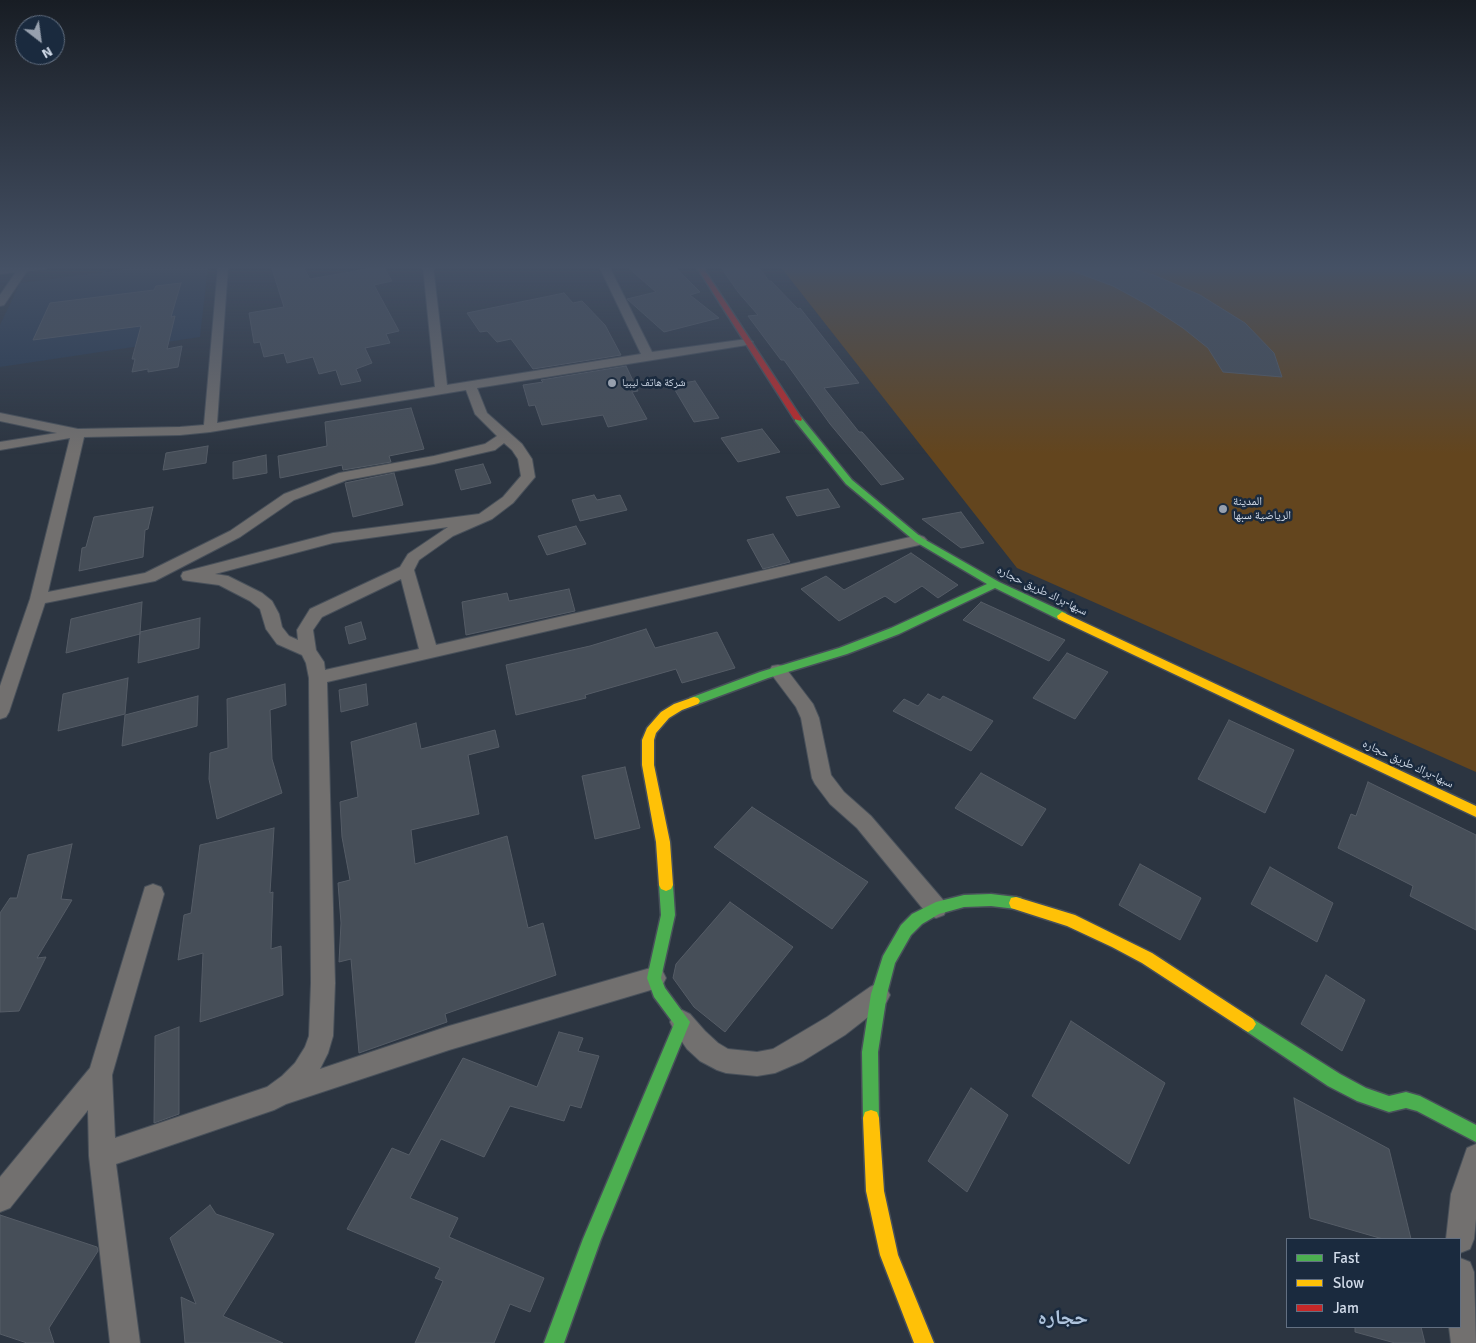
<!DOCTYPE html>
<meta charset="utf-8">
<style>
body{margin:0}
#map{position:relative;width:1476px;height:1343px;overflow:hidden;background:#2c3541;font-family:Signika,sans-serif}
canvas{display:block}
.legend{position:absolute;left:1286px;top:1238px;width:175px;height:90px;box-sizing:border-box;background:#1a2a3e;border:1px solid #637082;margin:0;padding:6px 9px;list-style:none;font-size:15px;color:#d0dae8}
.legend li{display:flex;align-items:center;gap:10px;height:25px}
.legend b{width:25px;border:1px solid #637082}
.north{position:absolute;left:15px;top:15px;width:50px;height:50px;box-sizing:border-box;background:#1a2a3e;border:1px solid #637082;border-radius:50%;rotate:150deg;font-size:14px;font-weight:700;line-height:20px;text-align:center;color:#d0dae8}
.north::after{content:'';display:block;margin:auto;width:18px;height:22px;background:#97a0ae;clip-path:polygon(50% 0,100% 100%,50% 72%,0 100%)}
</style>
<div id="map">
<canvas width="1476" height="1343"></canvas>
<ul class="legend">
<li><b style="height:6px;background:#4caf50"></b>Fast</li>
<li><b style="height:6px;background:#ffc107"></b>Slow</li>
<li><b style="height:6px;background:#c62828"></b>Jam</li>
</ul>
<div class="north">N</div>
</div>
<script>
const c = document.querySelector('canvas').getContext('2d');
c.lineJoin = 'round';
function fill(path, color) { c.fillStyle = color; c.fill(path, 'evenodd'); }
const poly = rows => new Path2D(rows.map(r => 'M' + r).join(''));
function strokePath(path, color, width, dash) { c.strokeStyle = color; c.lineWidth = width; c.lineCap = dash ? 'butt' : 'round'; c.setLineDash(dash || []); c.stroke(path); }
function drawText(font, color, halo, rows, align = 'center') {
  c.font = font + ' Signika,"Noto Naskh Arabic",sans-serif'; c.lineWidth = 5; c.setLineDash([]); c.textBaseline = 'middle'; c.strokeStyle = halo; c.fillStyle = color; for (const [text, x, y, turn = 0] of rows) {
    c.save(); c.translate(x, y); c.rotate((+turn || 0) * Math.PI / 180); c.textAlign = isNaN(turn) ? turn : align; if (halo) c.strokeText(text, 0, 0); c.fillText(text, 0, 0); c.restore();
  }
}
const built = poly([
 [148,266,208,266,200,337,0,367,0,325,20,283]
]);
const green = poly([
 [780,266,1476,266,1476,772,1017,568]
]);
const building = poly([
 [271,266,303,266,310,279,383,266,392,281,374,285,399,331,386,334,390,343,365,348,372,363,356,369,361,381,341,385,336,370,319,374,313,357,287,363,284,353,264,357,260,342,254,343,249,313,284,307,271,266],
 [626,266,674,266,700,292,690,295,719,318,664,332,627,299,656,292,626,266],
 [720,266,758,266,769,281,771,281,798,309,800,308,859,383,824,388,859,432,862,432,904,479,881,485,830,424,784,360,781,360,748,316,758,315,738,292,720,266],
 [1065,266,1122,266,1154,275,1200,295,1245,323,1274,353,1282,377,1223,372,1208,348,1183,328,1148,305,1113,286,1065,268,1065,266],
 [181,283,171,317,175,316,167,349,182,346,178,367,148,372,148,369,132,372,135,359,132,359,141,326,33,340,50,303,154,290,156,286,181,283],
 [564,293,573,303,582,301,605,325,621,355,533,369,511,339,497,342,487,331,480,332,467,313,564,293],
 [626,366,638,391,632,392,647,419,608,427,603,415,542,425,535,405,529,406,523,385,543,382,541,380,626,366],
 [695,381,719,418,694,422,672,385,695,381],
 [411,408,424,449,389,456,391,462,343,470,342,465,280,478,278,456,327,446,325,422,411,408],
 [762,429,780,452,738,462,721,438,762,429],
 [208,446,206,463,163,470,166,453,208,446],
 [266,455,267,473,233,479,233,462,266,455],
 [483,464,491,483,461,490,455,470,483,464],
 [394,473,403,505,353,517,345,483,394,473],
 [828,489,840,507,797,516,786,497,828,489],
 [594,495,597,500,620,495,627,510,580,521,572,500,594,495],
 [153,507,148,529,145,530,143,557,79,571,82,548,86,547,94,517,153,507],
 [961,512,984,543,961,548,922,519,961,512],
 [576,526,586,544,547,555,538,536,576,526],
 [773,534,790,562,763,569,747,540,773,534],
 [911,553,958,585,938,598,922,586,895,603,885,596,839,621,801,589,826,576,844,590,911,553],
 [569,589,575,611,466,635,462,602,507,593,509,601,569,589],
 [142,602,140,634,66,653,71,619,142,602],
 [981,602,1065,640,1049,661,963,620,981,602],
 [200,618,199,648,138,663,140,632,200,618],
 [361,622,366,639,349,644,345,627,361,622],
 [646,629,655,648,717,632,735,668,682,683,676,669,585,695,586,698,516,715,506,665,590,646,646,629],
 [1067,653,1108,672,1075,719,1033,698,1067,653],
 [128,678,125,714,58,731,63,694,128,678],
 [285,684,286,705,270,710,272,759,282,793,217,819,209,779,210,753,228,748,227,699,285,684],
 [366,684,368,705,341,712,339,690,366,684],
 [928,694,940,700,943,696,993,721,971,751,893,711,904,699,918,706,928,694],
 [198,696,197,726,122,746,125,715,198,696],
 [1229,720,1294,750,1265,813,1198,779,1229,720],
 [416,723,421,749,495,730,499,747,468,755,479,814,411,830,415,864,507,836,528,928,543,923,556,975,445,1014,447,1022,359,1053,351,959,339,962,341,923,338,883,350,880,342,837,340,802,358,797,351,742,416,723],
 [625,767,640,828,595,839,582,776,625,767],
 [981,773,1046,809,1022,846,955,808,981,773],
 [1368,782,1476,835,1476,930,1410,896,1413,886,1338,848,1351,814,1356,816,1368,782],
 [752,807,868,882,832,929,714,847,752,807],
 [274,828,270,893,273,892,271,949,281,946,283,995,200,1022,203,953,178,960,184,915,191,913,200,845,274,828],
 [72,844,61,899,72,900,37,958,46,957,19,1011,0,1012,0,913,10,898,17,898,28,855,72,844],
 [1140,864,1201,898,1180,940,1119,905,1140,864],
 [1270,867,1333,903,1317,942,1251,904,1270,867],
 [730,902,793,947,725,1032,694,1007,673,978,676,964,730,902],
 [1326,975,1365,1000,1342,1051,1301,1024,1326,975],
 [1071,1021,1165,1083,1129,1164,1032,1096,1071,1021],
 [179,1027,179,1114,154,1123,155,1036,179,1027],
 [559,1032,583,1038,578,1051,599,1056,581,1108,570,1105,564,1121,510,1106,484,1157,441,1139,410,1198,458,1218,449,1237,544,1278,530,1312,510,1304,494,1343,415,1343,443,1281,435,1278,440,1268,347,1229,392,1148,409,1155,463,1058,537,1087,559,1032],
 [971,1088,1008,1115,967,1192,928,1161,971,1088],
 [1294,1098,1389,1149,1411,1239,1383,1239,1310,1218,1294,1098],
 [210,1205,216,1214,274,1234,223,1316,283,1343,185,1343,181,1297,196,1304,170,1238,210,1205],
 [0,1215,97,1247,98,1251,49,1328,54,1343,27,1343,0,1334,0,1215],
 [1355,1327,1421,1327,1425,1343,1395,1343,1355,1332,1355,1327]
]);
const street = poly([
 [19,266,50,266,45,269,27,271,4,305,0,306,0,295,16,272,0,274,0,268,19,266],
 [218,266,228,266,217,423,435,387,423,266,433,266,447,385,641,354,599,266,609,266,652,352,747,339,753,342,747,345,477,388,487,413,522,444,532,459,535,477,513,503,492,519,453,536,419,560,414,570,436,645,919,535,924,537,927,540,924,543,919,545,327,682,335,983,333,1036,328,1053,320,1069,449,1026,654,967,662,970,666,978,662,986,654,989,449,1050,286,1104,274,1110,116,1164,140,1343,110,1343,89,1156,88,1110,10,1208,0,1212,0,1177,90,1068,145,887,153,884,161,887,164,894,112,1075,115,1138,267,1087,282,1076,295,1063,305,1047,309,1036,311,983,309,678,306,663,302,655,277,644,266,629,260,609,250,601,219,585,189,581,183,580,181,576,183,572,333,533,479,514,503,497,521,476,518,459,512,450,504,443,495,450,434,464,347,480,294,500,240,537,155,581,45,603,9,712,6,717,0,719,0,686,30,599,70,438,0,450,0,442,57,433,0,421,0,413,78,429,180,427,204,425,218,266],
 [466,390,475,414,497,436,485,444,434,456,339,473,284,494,230,531,145,573,48,592,84,437,180,435,210,432,466,390],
 [448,527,408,554,400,567,310,609,297,630,298,640,289,636,282,627,279,614,272,601,262,593,228,576,215,574,333,543,448,527],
 [401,579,419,649,325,670,324,662,316,650,313,630,322,617,401,579],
 [778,665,784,666,813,704,819,718,831,775,844,792,871,816,944,901,947,908,944,915,936,918,928,915,857,828,830,804,815,784,812,778,801,718,796,707,769,671,772,666,778,665],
 [878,983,886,987,890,995,886,1003,845,1035,803,1061,775,1073,757,1076,726,1073,717,1070,700,1061,687,1049,674,1030,670,1022,674,1014,682,1010,690,1014,705,1031,718,1043,728,1049,757,1052,773,1049,827,1017,870,987,878,983],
 [1476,1144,1476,1219,1474,1239,1470,1249,1460,1253,1460,1239,1446,1239,1451,1194,1467,1148,1476,1144],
 [1460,1258,1470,1262,1474,1272,1476,1343,1451,1343,1449,1327,1460,1327,1460,1258]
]);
const fast = poly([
 [795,417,801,417,852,480,922,538,999,582,1066,613,1067,616,1066,619,1058,619,995,588,899,634,847,654,768,678,698,704,690,704,688,701,690,698,760,672,839,648,891,628,987,584,916,542,846,484,795,421,795,417],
 [666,879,671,881,673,885,675,915,661,978,665,988,690,1022,601,1239,564,1343,544,1343,583,1239,674,1024,654,997,647,978,661,915,659,885,661,881,666,879],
 [991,894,1016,897,1021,898,1023,903,1021,908,1016,909,991,906,964,907,939,914,922,924,911,935,895,963,887,994,878,1052,879,1118,877,1124,871,1126,865,1124,863,1118,862,1052,871,994,883,956,901,925,912,914,936,902,964,895,991,894],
 [1248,1016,1340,1074,1366,1088,1389,1096,1406,1092,1420,1096,1476,1125,1476,1142,1417,1111,1406,1108,1389,1112,1357,1101,1328,1086,1243,1029,1240,1024,1243,1019,1248,1016]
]);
const slow = poly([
 [1062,612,1476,806,1476,817,1058,619,1057,616,1062,612],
 [694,697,698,698,700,701,698,704,682,710,669,718,656,733,654,740,654,765,670,842,673,885,671,889,666,891,661,889,659,885,656,842,642,765,642,740,647,728,661,712,674,704,694,697],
 [1016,897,1075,915,1152,953,1253,1019,1256,1024,1253,1029,1248,1032,1243,1029,1142,963,1112,947,1067,926,1011,908,1009,903,1011,898,1016,897],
 [871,1110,877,1112,879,1118,884,1191,898,1255,934,1343,914,1343,880,1255,866,1191,863,1118,865,1112,871,1110]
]);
const jam = poly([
 [696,266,702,266,802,419,801,421,794,419,696,266]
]);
const markers = [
 [612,383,5,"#97a0ae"],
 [1223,509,5,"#97a0ae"]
];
const farPoinames = [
 ["شركة هاتف ليبيا",622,383]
];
const poiNames = [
 ["المدينة",1233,502],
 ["الرياضية سبها",1233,516]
];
const streetNames = [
 ["سبها-براك طريق حجاره",1042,591,26],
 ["سبها-براك طريق حجاره",1408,764,25]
];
const nearDistrictnames = [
 ["حجاره",1063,1318]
];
fill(built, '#283a52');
fill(green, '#63451e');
fill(building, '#464e58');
strokePath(building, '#555c66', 1);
strokePath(street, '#48505a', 2);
strokePath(fast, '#48505a', 3);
strokePath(slow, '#48505a', 3);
strokePath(jam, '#48505a', 3);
fill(street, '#72706f');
fill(fast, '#4caf50');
fill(slow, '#ffc107');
fill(jam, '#c62828');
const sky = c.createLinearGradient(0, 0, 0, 454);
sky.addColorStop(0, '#181d24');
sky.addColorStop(0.59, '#455165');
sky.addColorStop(1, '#45516500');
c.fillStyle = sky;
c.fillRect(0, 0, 1476, 454);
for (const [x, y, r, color] of markers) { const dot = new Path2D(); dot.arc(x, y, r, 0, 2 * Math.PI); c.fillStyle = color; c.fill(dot); strokePath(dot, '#1a2a3e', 2); }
drawText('11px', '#d0dae8', '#1a2a3e', farPoinames, 'left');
drawText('12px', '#d0dae8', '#1a2a3e', poiNames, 'left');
drawText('12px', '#d0dae8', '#1a2a3e', streetNames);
drawText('bold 21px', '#aec3dc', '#1a2a3e', nearDistrictnames);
</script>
